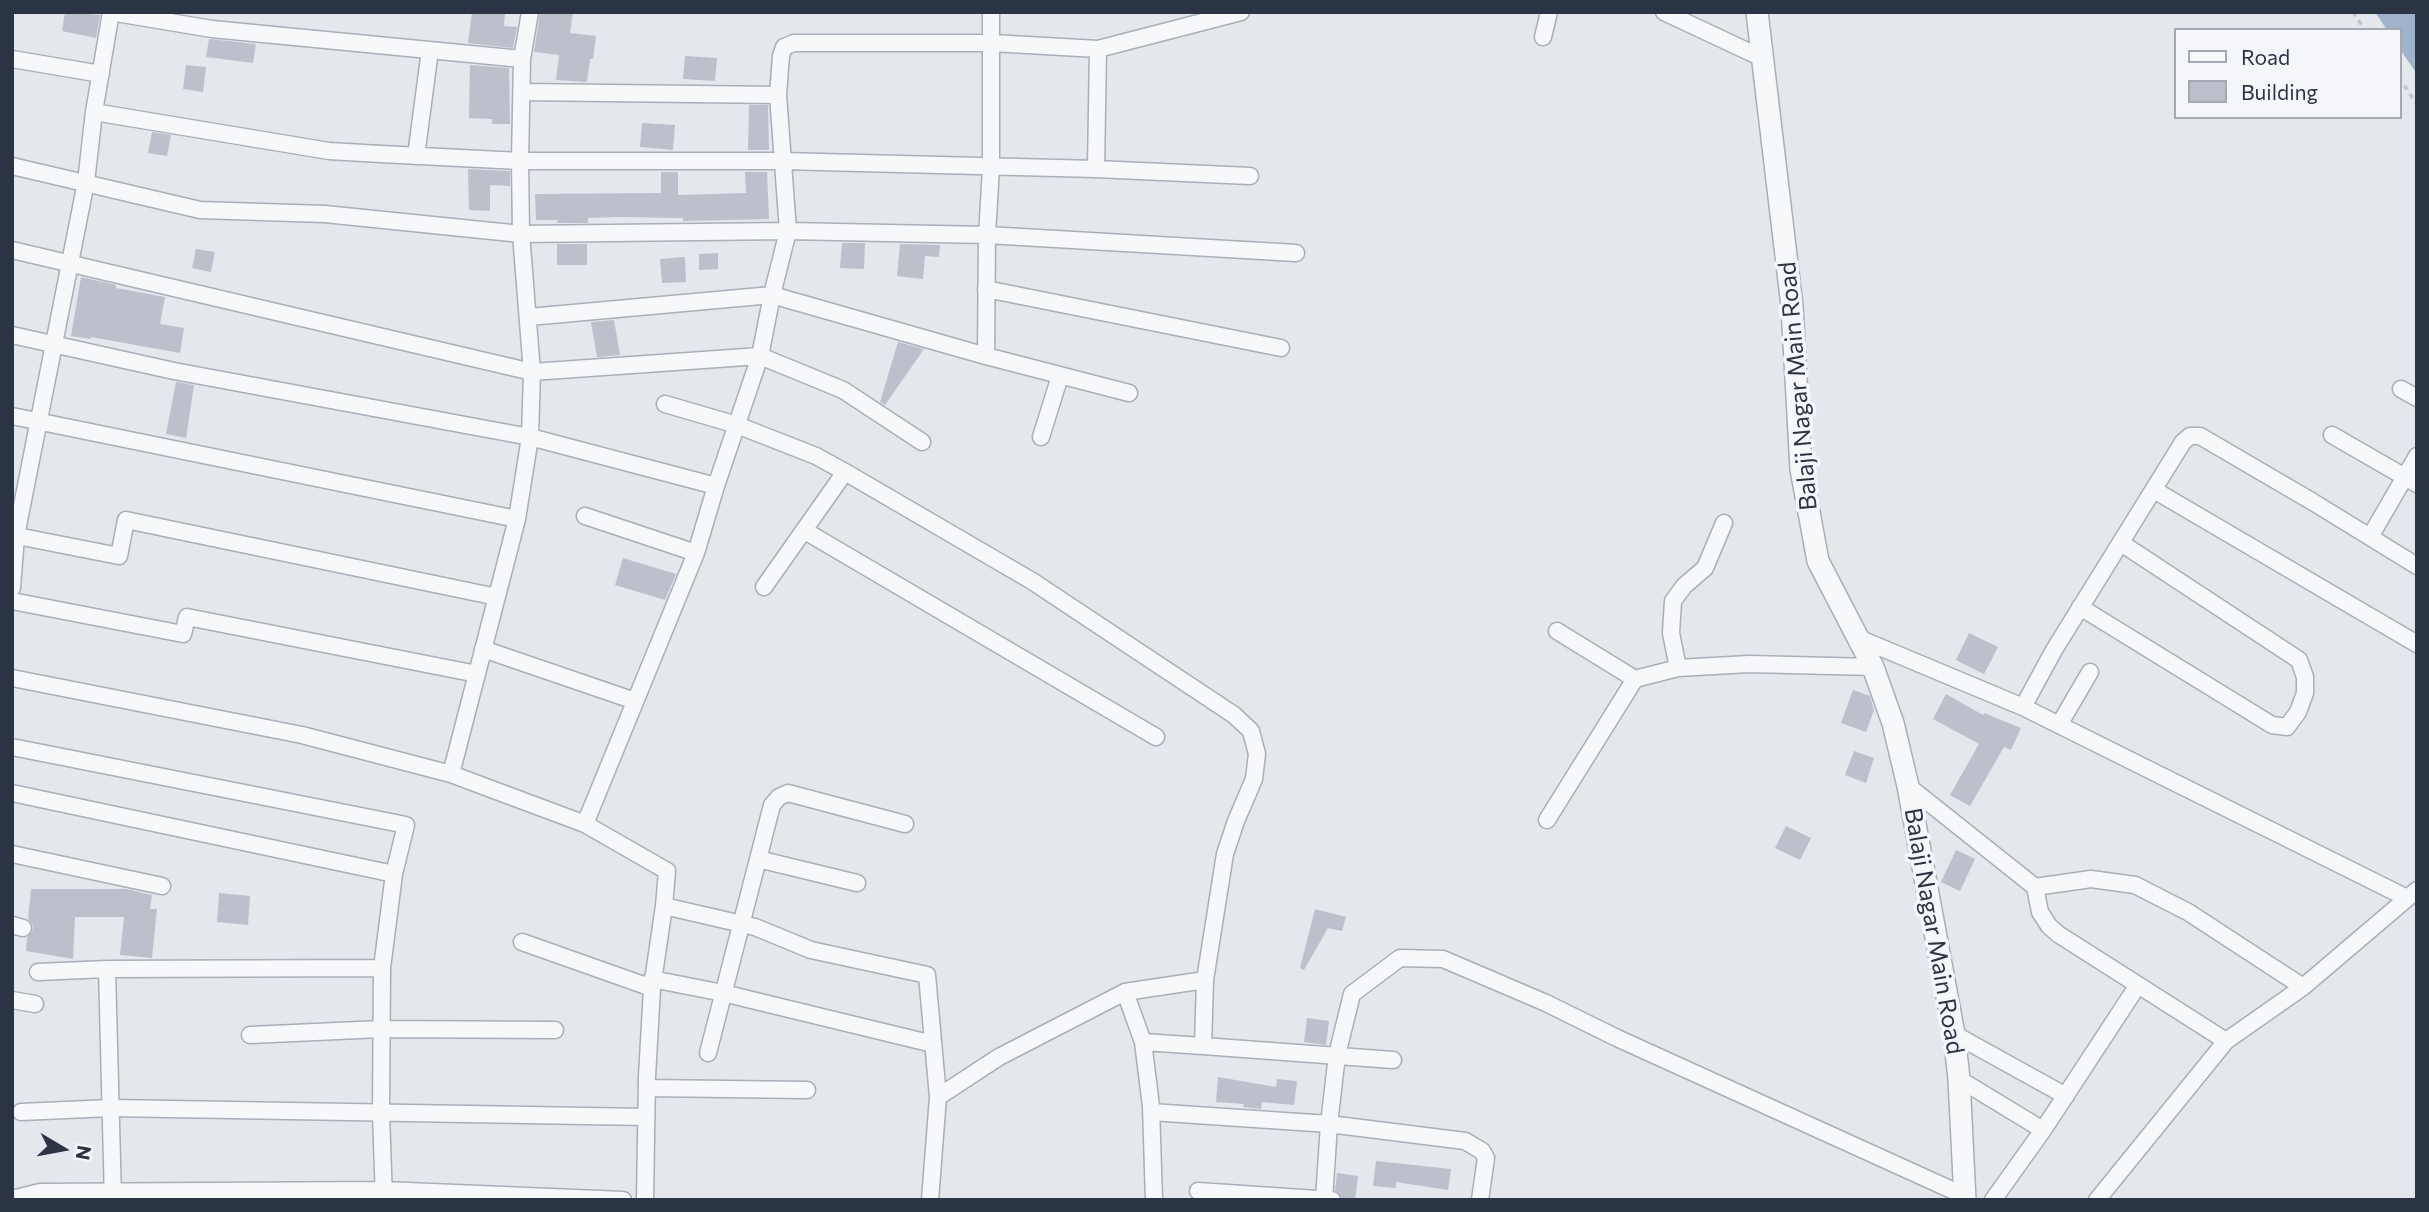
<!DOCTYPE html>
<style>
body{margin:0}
#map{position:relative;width:2429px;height:1212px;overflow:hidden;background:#e4e7ec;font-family:Commissioner,sans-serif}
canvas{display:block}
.frame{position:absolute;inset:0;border:14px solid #2b3445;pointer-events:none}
.legend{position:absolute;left:2174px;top:28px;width:228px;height:91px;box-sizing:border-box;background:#f4f6f9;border:2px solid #a4a8b1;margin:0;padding:9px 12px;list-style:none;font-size:21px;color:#2b3445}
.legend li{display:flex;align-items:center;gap:14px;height:35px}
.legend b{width:35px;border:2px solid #a4a8b1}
.north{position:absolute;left:28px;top:1114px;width:70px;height:70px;-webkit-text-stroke:5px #f4f6f9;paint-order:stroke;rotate:100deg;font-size:19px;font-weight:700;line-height:28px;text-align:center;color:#2b3445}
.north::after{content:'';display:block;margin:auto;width:24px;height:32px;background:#2b3445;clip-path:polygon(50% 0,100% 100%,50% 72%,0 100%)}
</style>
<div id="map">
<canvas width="2429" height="1212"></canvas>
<div class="frame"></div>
<ul class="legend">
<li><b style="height:9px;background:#f7f8fa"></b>Road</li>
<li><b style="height:19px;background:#bbc0ca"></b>Building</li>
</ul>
<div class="north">N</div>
</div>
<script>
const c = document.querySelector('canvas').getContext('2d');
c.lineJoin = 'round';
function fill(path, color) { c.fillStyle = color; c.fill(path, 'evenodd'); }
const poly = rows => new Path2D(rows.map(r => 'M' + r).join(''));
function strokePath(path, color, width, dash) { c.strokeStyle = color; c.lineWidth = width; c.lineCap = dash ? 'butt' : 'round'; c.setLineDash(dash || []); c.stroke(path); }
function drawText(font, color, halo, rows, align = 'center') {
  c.font = font + ' Commissioner,sans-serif'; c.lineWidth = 7; c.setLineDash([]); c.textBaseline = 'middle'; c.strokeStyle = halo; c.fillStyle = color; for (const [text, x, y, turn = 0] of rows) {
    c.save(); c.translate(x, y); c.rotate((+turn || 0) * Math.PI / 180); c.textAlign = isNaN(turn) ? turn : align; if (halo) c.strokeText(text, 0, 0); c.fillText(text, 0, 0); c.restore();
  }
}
const water = poly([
 [2375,12,2417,12,2417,74,2399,48,2399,30,2387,30]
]);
const building = poly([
 [65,12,100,15,96,38,62,31],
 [472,12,505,12,504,26,517,27,513,48,468,43],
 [540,12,573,12,570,33,596,36,593,59,590,59,587,82,556,80,559,55,534,52],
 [209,39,256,44,253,63,206,57],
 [685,56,717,58,715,81,683,79],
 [186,65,206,67,203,92,183,89],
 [470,65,509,68,510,124,492,124,492,119,469,118],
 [749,105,768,105,769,150,748,150],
 [642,123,675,125,673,150,640,147],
 [152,132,171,135,167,156,148,153],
 [468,169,510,171,510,186,490,185,490,211,469,210],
 [661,172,678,172,678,195,746,193,745,172,767,172,769,219,683,221,683,218,616,217,588,218,588,223,557,223,558,220,536,220,535,194,661,193],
 [842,243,865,243,864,269,840,268],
 [557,244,587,244,587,265,557,265],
 [900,244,940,245,939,257,925,256,923,279,897,276],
 [196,249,215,252,211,272,192,268],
 [718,253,718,269,699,270,699,254],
 [685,257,686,282,662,283,660,259],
 [81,277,116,285,116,288,165,297,160,324,184,328,180,353,91,337,91,339,71,336],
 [614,320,620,355,597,357,591,322],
 [898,342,924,349,885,405,880,402],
 [176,382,194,385,186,438,166,434],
 [623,558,676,574,665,600,615,585],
 [1969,633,1998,647,1984,674,1956,660],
 [1853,690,1870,696,1874,710,1866,732,1841,723],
 [1946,694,1983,715,1984,713,2021,728,2011,750,2004,747,1970,806,1950,795,1979,744,1933,719],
 [1854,751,1874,758,1866,783,1845,775],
 [1786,826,1811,838,1800,860,1775,848],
 [1956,850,1975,859,1960,891,1941,882],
 [31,889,127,889,152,895,150,909,157,909,152,958,120,955,124,917,75,917,73,959,26,951,27,938,33,930,33,925,28,919],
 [219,893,250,896,248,925,217,922],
 [1315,909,1346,917,1342,931,1328,928,1304,970,1300,968],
 [1307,1018,1329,1021,1326,1045,1304,1042],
 [1218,1077,1276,1087,1277,1079,1297,1081,1294,1105,1262,1102,1261,1109,1243,1107,1244,1104,1216,1102],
 [1376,1161,1451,1169,1448,1190,1396,1182,1396,1188,1373,1186],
 [1337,1173,1358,1176,1355,1200,1342,1198,1335,1190]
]);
const path = poly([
 [2353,12,2365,30],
 [2399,77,2417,105]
]);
const minor = poly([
 [110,12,212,29,522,59],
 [530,12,522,59,520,161,521,234,532,372,530,437,716,486],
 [1664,12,1762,58],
 [1543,37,1549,12],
 [12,59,101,74],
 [523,92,778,95],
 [94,112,329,151,381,154,520,161,782,161,1096,169,1098,49],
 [416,156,430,50],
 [12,166,200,210,325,214,521,234,788,231,987,235,1296,253],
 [1096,169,1250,176],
 [12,250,532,372,760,356,843,390,922,442],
 [986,289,1281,348],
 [529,317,772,295,986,356,1129,393],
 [12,335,174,371,530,437,517,519,451,774,585,824],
 [986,356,987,235,991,168,991,12],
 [2401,389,2417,398],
 [665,404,737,425,816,456,845,472,1032,581,1234,715,1251,731,1257,754,1254,779,1236,821,1225,854,1205,980,1203,1046,1393,1060],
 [12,416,517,519],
 [2332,435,2417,484],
 [1041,437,1060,376],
 [2154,490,2417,644],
 [585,516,696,553],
 [805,531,1156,737],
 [12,535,119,556,126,520,497,597],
 [2370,537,2417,456],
 [764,587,845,472],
 [12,588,16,536,86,182,94,112,111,12],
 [12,601,183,634,187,617,477,674],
 [2080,607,2272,725,2287,727,2298,712,2305,693,2305,677,2299,660,2121,543],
 [1557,631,1635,679],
 [1858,638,2023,707,2407,898],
 [483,649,635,701],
 [1678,668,1671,633,1673,601,1684,586,1705,568,1724,523],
 [12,678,302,735,451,774],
 [2023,707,2054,650,2183,442,2190,436,2200,436,2313,502,2417,566],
 [2059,725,2090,672],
 [12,747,406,825,394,874,382,968],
 [1908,786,2035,887,2040,912,2049,926,2058,934,2226,1041],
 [12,793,394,874],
 [1547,820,1635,679,1678,668,1749,664,1873,667],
 [12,854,162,886],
 [758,859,857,883],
 [2035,887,2091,879,2135,885,2188,912,2303,987],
 [664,906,755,927,811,950,927,975,938,1097,930,1200],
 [12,925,23,928],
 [522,942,652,988],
 [38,972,107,969],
 [652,979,723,993,933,1044],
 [1125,992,1143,1042,1151,1106,1154,1200],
 [12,1000,35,1004],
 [1954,1034,2066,1096],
 [250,1035,381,1029,555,1030],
 [1143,1042,1203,1046],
 [708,1053,772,805,779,797,788,793,905,824],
 [1959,1079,2043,1130],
 [647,1088,807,1090],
 [938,1097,999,1057,1125,992,1205,980],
 [21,1112,111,1108,646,1117],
 [1151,1112,1329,1124,1465,1141,1482,1151,1486,1158,1480,1200],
 [1198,1191,1332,1200],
 [12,1199,40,1192,383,1190,623,1200],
 [113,1200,107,969,382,968,381,1113,384,1200],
 [645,1200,647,1077,652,988,664,906,667,871,585,824,696,553,716,486,760,356,772,295,788,231,778,95,781,56,784,47,794,43,992,43,1098,49,1241,12],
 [1324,1200,1329,1124,1337,1055,1352,994,1400,958,1443,959,1546,1003,1617,1038,1965,1196],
 [1993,1200,2043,1130,2138,985],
 [2097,1200,2226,1041,2303,987,2417,890]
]);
const tertiary = poly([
 [1757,12,1792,306,1801,469,1818,561,1873,667,1893,723,1908,786,1954,1034,1959,1079,1965,1200]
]);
const streetNames = [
 ["Balaji Nagar Main Road",1798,386,-95],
 ["Balaji Nagar Main Road",1934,931,80]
];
fill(water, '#9fb4cc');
fill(building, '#bbc0ca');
strokePath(minor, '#a9aeb7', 19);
strokePath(tertiary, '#a9aeb7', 24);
strokePath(path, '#c2c5cb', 3.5, [5, 5]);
strokePath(minor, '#f7f8fa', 16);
strokePath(tertiary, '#f7f8fa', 21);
drawText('24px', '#2b3445', '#f4f6f9', streetNames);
</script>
